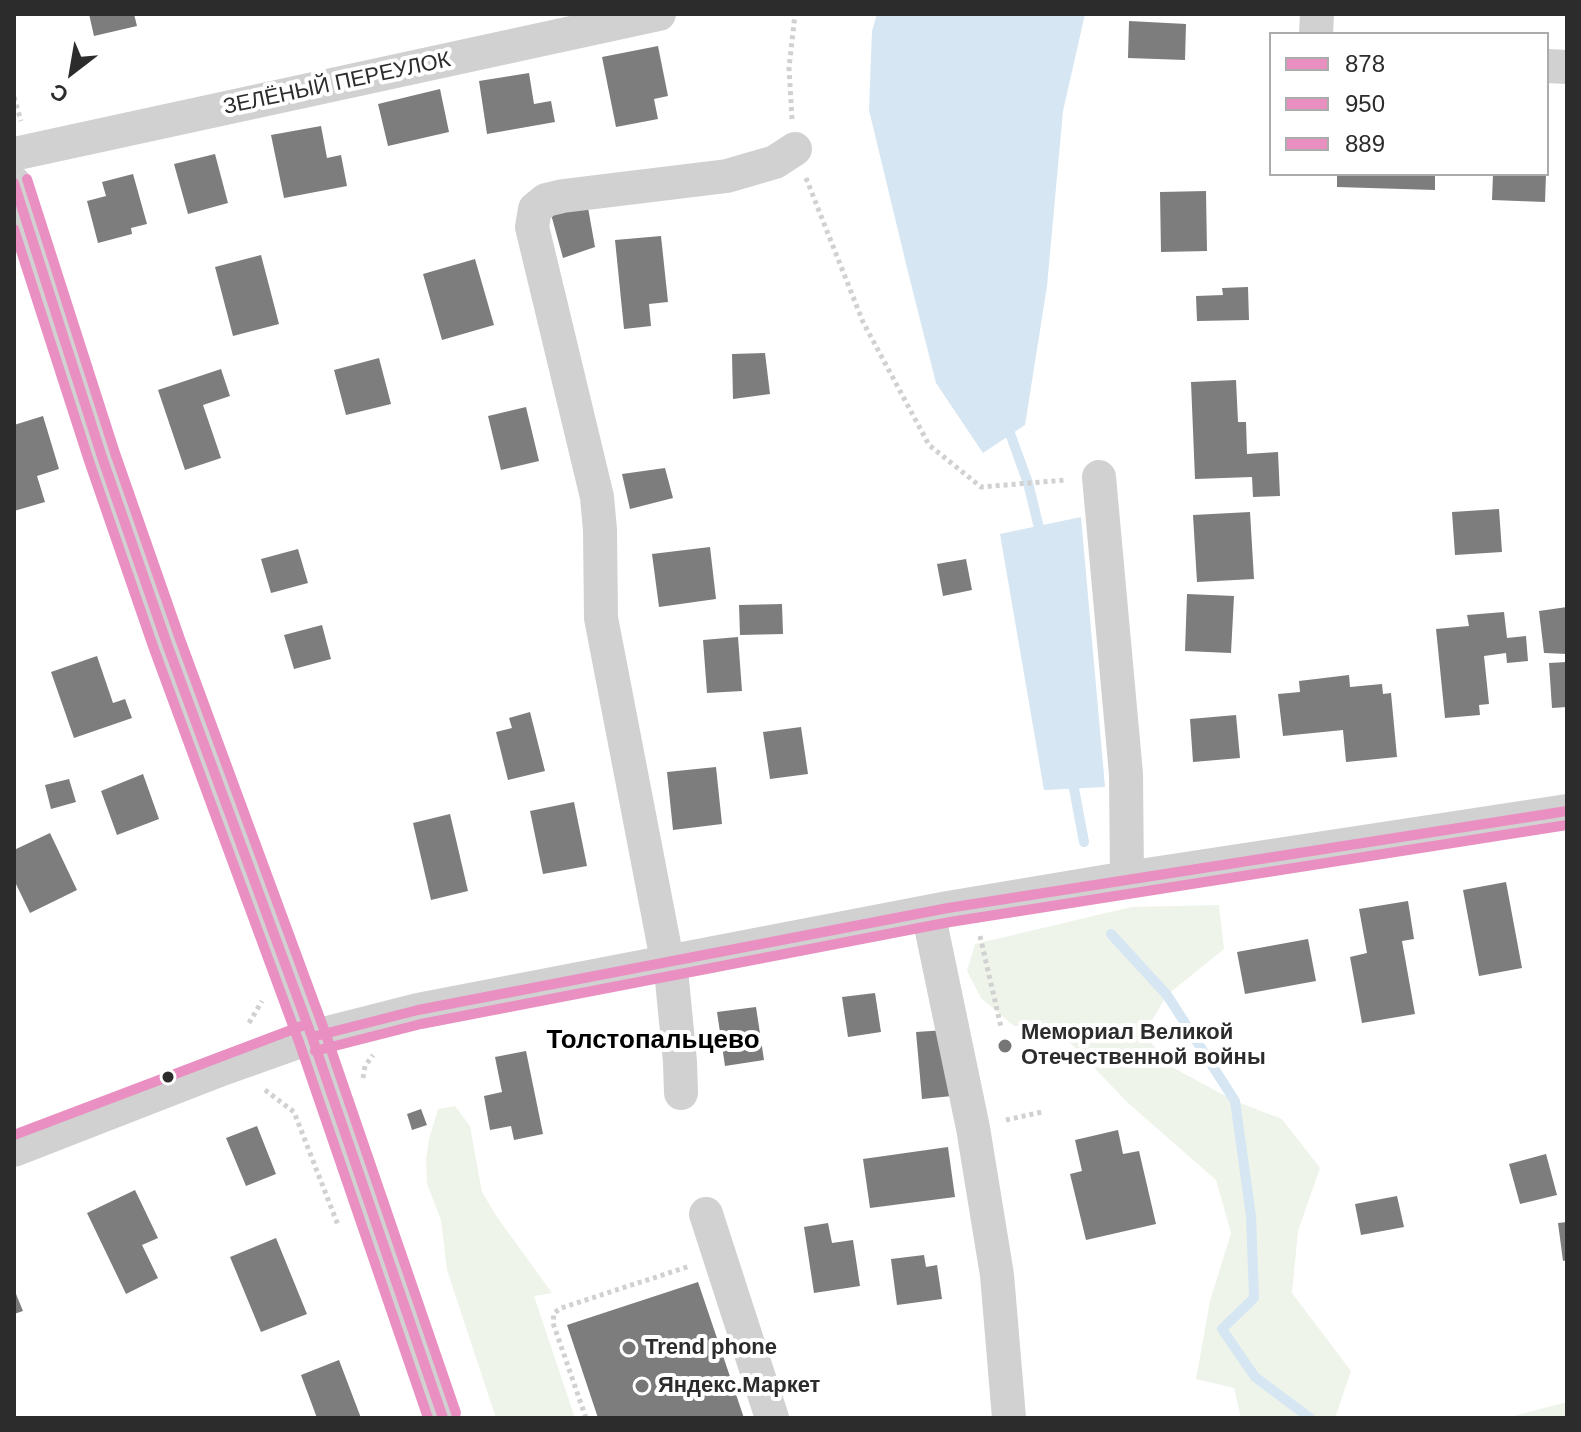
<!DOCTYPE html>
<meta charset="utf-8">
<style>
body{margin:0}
#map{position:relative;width:1581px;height:1432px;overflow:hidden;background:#fff;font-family:Helvetica,sans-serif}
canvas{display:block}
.frame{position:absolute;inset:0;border:16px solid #2c2c2c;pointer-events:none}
.legend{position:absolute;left:1269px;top:32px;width:280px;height:144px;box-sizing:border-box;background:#fff;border:2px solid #ababab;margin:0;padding:10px 14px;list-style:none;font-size:24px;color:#2c2c2c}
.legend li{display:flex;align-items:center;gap:16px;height:40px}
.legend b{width:40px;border:2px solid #ababab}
.north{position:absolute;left:32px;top:32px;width:80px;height:80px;-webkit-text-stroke:6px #fff;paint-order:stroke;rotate:211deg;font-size:22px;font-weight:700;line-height:32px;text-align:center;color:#2c2c2c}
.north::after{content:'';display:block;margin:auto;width:28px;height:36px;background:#2c2c2c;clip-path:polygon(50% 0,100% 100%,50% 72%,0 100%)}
</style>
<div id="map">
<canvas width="1581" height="1432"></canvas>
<div class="frame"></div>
<ul class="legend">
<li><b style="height:10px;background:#ea8fc1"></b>878</li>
<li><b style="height:10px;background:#ea8fc1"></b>950</li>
<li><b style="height:10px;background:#ea8fc1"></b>889</li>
</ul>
<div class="north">С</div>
</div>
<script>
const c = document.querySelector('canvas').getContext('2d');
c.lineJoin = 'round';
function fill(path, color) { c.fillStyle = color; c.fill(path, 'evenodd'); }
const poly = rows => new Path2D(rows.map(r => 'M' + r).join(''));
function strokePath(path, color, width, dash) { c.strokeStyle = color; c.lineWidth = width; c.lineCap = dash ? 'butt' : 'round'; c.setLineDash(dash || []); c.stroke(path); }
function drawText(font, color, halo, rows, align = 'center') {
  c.font = font + ' Helvetica,sans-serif'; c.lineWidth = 8; c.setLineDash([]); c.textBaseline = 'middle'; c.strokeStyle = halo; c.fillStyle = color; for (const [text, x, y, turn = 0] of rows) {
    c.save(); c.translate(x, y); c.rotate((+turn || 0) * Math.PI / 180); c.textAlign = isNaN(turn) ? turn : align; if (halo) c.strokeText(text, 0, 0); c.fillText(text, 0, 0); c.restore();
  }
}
const green = poly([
 [1219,905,1224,949,1167,995,1144,1034,1170,1066,1235,1101,1282,1119,1320,1168,1298,1231,1292,1293,1351,1371,1335,1418,1241,1418,1234,1388,1196,1379,1210,1301,1231,1233,1216,1180,1128,1103,1055,1027,1014,1026,981,998,967,971,975,944,1131,907],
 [455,1106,470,1126,482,1192,497,1217,552,1293,534,1296,575,1418,496,1418,447,1270,441,1220,427,1184,426,1159,429,1139,438,1109],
 [1567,1402,1567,1418,1506,1418]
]);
const water = poly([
 [877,14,1085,14,1063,111,1047,286,1025,425,983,453,936,383,908,272,869,110,872,31],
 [1081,517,1105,787,1044,790,1000,534]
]);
const stream = poly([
 [1007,425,1028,483,1041,536],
 [1072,778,1084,842],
 [1111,934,1167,995,1235,1101,1251,1216,1254,1298,1222,1329,1255,1377,1310,1418]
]);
const building = poly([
 [89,14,134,14,137,26,94,36],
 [1129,21,1186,24,1185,60,1128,58],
 [658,46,668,96,654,99,658,119,616,127,602,57],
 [529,73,534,104,551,101,555,122,487,134,479,81],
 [440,89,449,132,388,146,378,104],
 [321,126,327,158,341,155,347,186,284,198,271,135],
 [215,154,228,203,188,214,174,164],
 [133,174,147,224,131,228,132,234,98,243,87,201,106,196,102,182],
 [1337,174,1435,174,1435,190,1337,187],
 [1493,174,1546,174,1545,202,1492,200],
 [1206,191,1207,251,1161,252,1160,192],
 [587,202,595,247,563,258,549,207],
 [661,236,668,302,649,304,651,326,624,329,615,240],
 [261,255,279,324,233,336,215,267],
 [475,259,494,325,442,340,423,274],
 [1248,287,1249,320,1197,321,1196,296,1223,295,1222,288],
 [765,353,770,394,733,399,732,354],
 [379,358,391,404,346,415,334,370],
 [221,369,230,396,203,405,221,458,185,470,158,390],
 [1236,380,1238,422,1246,422,1247,454,1278,452,1280,496,1253,497,1252,477,1195,479,1191,382],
 [526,407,539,461,501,470,488,416],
 [43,416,59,469,37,476,45,502,14,511,14,425],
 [665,468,673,498,630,509,622,474],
 [1499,509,1502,552,1455,555,1452,512],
 [1250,512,1254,579,1197,582,1193,515],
 [710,547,716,599,659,607,652,554],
 [298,549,308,583,271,593,261,559],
 [966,559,972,590,943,596,937,564],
 [1187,594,1234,596,1231,653,1185,651],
 [782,604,783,634,740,635,739,605],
 [1567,607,1567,654,1544,653,1539,611],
 [1504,612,1507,638,1526,636,1528,661,1507,663,1506,653,1484,656,1489,704,1479,705,1480,715,1445,718,1436,629,1469,626,1467,615],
 [322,625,331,659,294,669,284,635],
 [738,637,742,691,707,693,703,640],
 [97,656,113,703,125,699,132,718,74,738,51,672],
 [1567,662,1567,707,1552,708,1549,663],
 [1349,675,1350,687,1382,684,1383,694,1391,693,1397,757,1346,762,1343,730,1283,736,1278,694,1300,692,1299,681],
 [530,712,545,771,508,780,496,732,512,728,509,718],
 [1236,715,1240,758,1193,762,1190,719],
 [801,727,808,774,770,779,763,732],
 [716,767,722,824,673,830,667,772],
 [143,774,159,819,117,835,101,791],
 [69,779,76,802,51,809,45,785],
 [574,802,587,866,543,874,530,811],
 [450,814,468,891,431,900,413,823],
 [50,833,77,890,30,913,14,880,14,850],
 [1506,882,1522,968,1479,976,1463,890],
 [1408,901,1414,939,1402,941,1415,1014,1362,1023,1350,957,1367,953,1359,909],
 [1308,939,1316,981,1245,994,1237,952],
 [875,993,881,1032,848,1037,842,997],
 [756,1007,764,1060,725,1066,717,1012],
 [946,1030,952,1096,922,1099,916,1032],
 [526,1051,543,1134,514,1140,511,1126,490,1130,484,1096,502,1092,495,1057],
 [421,1109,427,1125,412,1130,407,1114],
 [257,1126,276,1174,246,1186,226,1138],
 [1118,1130,1123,1154,1139,1151,1156,1224,1086,1240,1070,1174,1082,1171,1075,1140],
 [948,1147,955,1197,870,1208,863,1159],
 [1546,1154,1557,1195,1520,1204,1509,1164],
 [135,1190,158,1238,142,1245,158,1278,126,1294,87,1213],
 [1397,1196,1404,1227,1361,1235,1355,1204],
 [1567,1222,1567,1260,1563,1261,1558,1223],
 [828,1223,832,1243,853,1240,860,1286,814,1293,804,1227],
 [276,1238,307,1314,261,1332,230,1257],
 [924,1255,926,1267,937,1265,942,1299,897,1305,891,1259],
 [698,1282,744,1418,598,1418,567,1325],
 [14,1289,23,1311,14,1314],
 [339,1360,361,1418,317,1418,301,1375]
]);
const path = poly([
 [14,97,21,121],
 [792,119,789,68,795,14],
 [806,178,863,322,929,445,981,487,1066,480],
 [980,936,1001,1027],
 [249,1023,262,1001],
 [363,1078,365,1066,373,1055],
 [265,1090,294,1112,338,1225],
 [1006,1120,1042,1112],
 [586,1418,553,1323,554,1313,561,1308,690,1266]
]);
const minor = poly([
 [1316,34,1317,14],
 [1547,66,1567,67],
 [14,154,659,14],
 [14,183,102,457,167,644,312,1037,443,1418],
 [1099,477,1126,774,1127,878],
 [928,912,973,1128,997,1275,1009,1418],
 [667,960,601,618,600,530,597,497,532,227,535,209,546,200,563,196,727,176,775,162,795,149],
 [670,960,680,1062,681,1093],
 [14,1150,222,1069,312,1037,418,1010,948,908,1127,878,1567,811],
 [706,1214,772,1418]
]);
const bus1 = poly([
 [14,183,102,457,167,644,312,1037,443,1418],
 [312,1037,418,1010,948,908,1567,811]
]);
const bus2 = poly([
 [14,229,89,461,154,649,299,1042,428,1418],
 [315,1051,421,1024,950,922,1567,825]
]);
const bus3 = poly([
 [27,179,115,453,180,639,325,1032,456,1413],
 [14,1135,307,1024]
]);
const markers = [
 [1005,1046,8,"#767676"],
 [168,1077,7,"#2c2c2c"],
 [629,1348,8,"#767676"],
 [642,1386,8,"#767676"]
];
const streetNames = [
 ["ЗЕЛЁНЫЙ ПЕРЕУЛОК",337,84,-12]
];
const poiNames = [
 ["Мемориал Великой",1021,1033],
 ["Отечественной войны",1021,1058],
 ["Trend phone",645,1348],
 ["Яндекс.Маркет",658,1386]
];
const quarterNames = [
 ["Толстопальцево",653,1041]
];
fill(green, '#eff4ea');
fill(water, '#d6e6f2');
strokePath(stream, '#d6e6f2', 10);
fill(building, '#7d7d7d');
strokePath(path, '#d1d1d1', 5, [4, 4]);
strokePath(minor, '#d1d1d1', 34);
strokePath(bus1, '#ea8fc1', 10);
strokePath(bus2, '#ea8fc1', 10);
strokePath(bus3, '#ea8fc1', 10);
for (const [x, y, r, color] of markers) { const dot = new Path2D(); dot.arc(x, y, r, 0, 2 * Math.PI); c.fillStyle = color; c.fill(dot); strokePath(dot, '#fff', 3); }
drawText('22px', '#2c2c2c', '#fff', streetNames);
drawText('bold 22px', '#2c2c2c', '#fff', poiNames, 'left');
drawText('bold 26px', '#000', '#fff', quarterNames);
</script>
